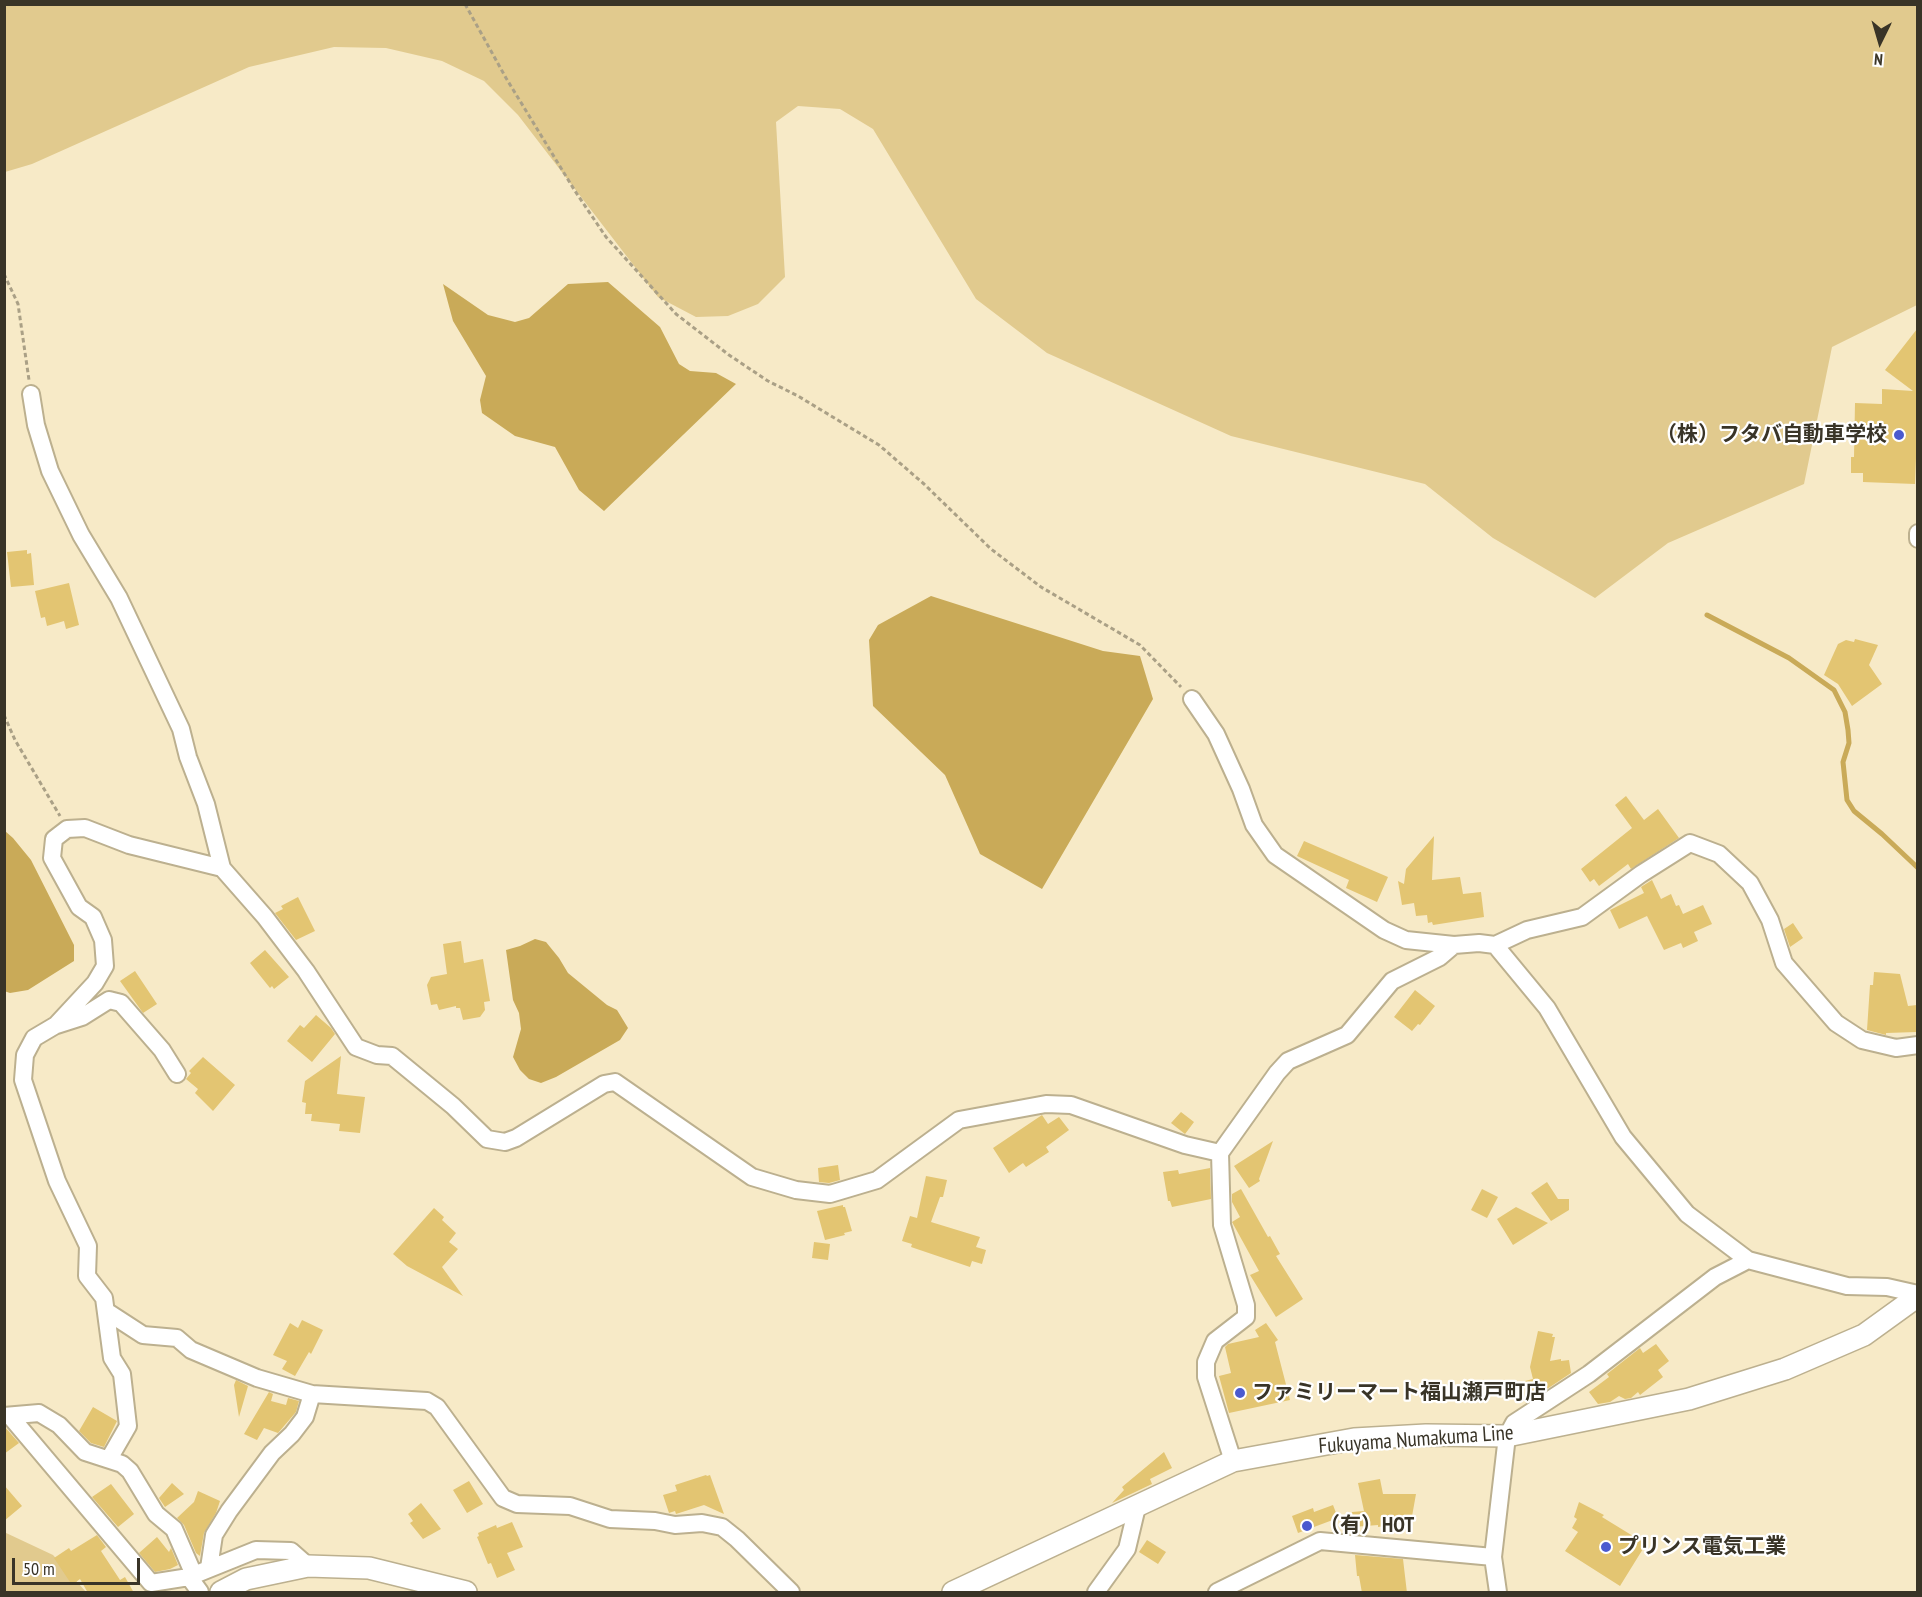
<!DOCTYPE html>
<meta charset="utf-8">
<style>
body{margin:0}
#map{position:relative;width:1922px;height:1597px;overflow:hidden;background:#f7eac7;font-family:"PT Sans Narrow",sans-serif}
canvas{display:block}
.frame{position:absolute;inset:0;border:6px solid #393427;pointer-events:none}
.north{position:absolute;left:1850px;top:12px;width:60px;height:60px;-webkit-text-stroke:4px #fff;paint-order:stroke;rotate:185deg;font-size:16px;font-weight:700;line-height:24px;text-align:center;color:#393427}
.north::after{content:'';display:block;margin:auto;width:21px;height:27px;background:#393427;clip-path:polygon(50% 0,100% 100%,50% 72%,0 100%)}
.scale{position:absolute;left:12px;top:1558px;width:128px;height:27px;box-sizing:border-box;border:3px solid #393427;border-top:0;padding-left:8px;font-size:18px;line-height:21px;white-space:nowrap;color:#393427;-webkit-text-stroke:4px #fff;paint-order:stroke}
</style>
<div id="map">
<canvas width="1922" height="1597"></canvas>
<div class="frame"></div>
<div class="north">N</div>
<div class="scale">50 m</div>
</div>
<script>
const c = document.querySelector('canvas').getContext('2d');
c.lineJoin = 'round';
function fill(path, color) { c.fillStyle = color; c.fill(path, 'evenodd'); }
const poly = rows => new Path2D(rows.map(r => 'M' + r).join(''));
function strokePath(path, color, width, dash) { c.strokeStyle = color; c.lineWidth = width; c.lineCap = dash ? 'butt' : 'round'; c.setLineDash(dash || []); c.stroke(path); }
function drawText(font, color, halo, rows, align = 'center') {
  c.font = font + ' "PT Sans Narrow","Noto Sans JP",sans-serif'; c.lineWidth = 4.5; c.setLineDash([]); c.textBaseline = 'middle'; c.strokeStyle = halo; c.fillStyle = color; for (const [text, x, y, turn = 0] of rows) {
    c.save(); c.translate(x, y); c.rotate((+turn || 0) * Math.PI / 180); c.textAlign = isNaN(turn) ? turn : align; if (halo) c.strokeText(text, 0, 0); c.fillText(text, 0, 0); c.restore();
  }
}
const green = poly([
 [5,4,1917,5,1917,305,1832,347,1804,484,1668,543,1595,598,1493,538,1425,484,1231,436,1047,353,976,299,873,129,840,109,798,106,776,122,785,277,758,304,728,316,696,317,658,297,518,115,484,81,442,61,386,48,334,47,249,67,32,164,5,172],
 [4,1532,53,1555,86,1592,5,1592]
]);
const water = poly([
 [608,282,660,327,679,364,690,371,716,373,736,384,604,511,579,490,555,447,515,436,482,413,480,400,486,376,453,321,443,284,488,315,515,322,529,318,568,284],
 [931,596,1103,651,1140,656,1153,699,1042,889,980,854,945,775,873,706,869,640,878,625],
 [5,831,13,838,31,860,74,945,74,961,28,990,10,993,4,991],
 [535,939,546,942,559,958,568,973,607,1005,617,1010,628,1028,620,1040,556,1077,541,1083,529,1079,520,1070,513,1057,521,1029,519,1013,513,1000,506,950,520,946]
]);
const stream = poly([
 [1707,615,1789,658,1834,690,1845,712,1848,730,1849,743,1843,762,1847,800,1854,811,1882,834,1918,868]
]);
const building = poly([
 [1917,329,1917,458,1916,458,1915,484,1863,482,1863,473,1851,473,1851,457,1854,457,1855,403,1882,404,1882,389,1913,391,1885,370],
 [27,550,27,554,31,553,34,585,11,587,7,552],
 [69,583,79,625,66,629,64,621,47,626,45,617,41,618,35,591],
 [1855,639,1878,645,1869,665,1882,684,1852,706,1838,684,1824,675,1838,644,1846,640,1854,642],
 [1626,796,1644,820,1658,809,1679,838,1631,869,1628,864,1599,886,1594,879,1590,882,1581,869,1632,828,1615,805],
 [1434,836,1432,880,1460,877,1463,894,1481,892,1484,917,1433,925,1432,922,1428,923,1427,915,1416,916,1414,903,1402,905,1398,881,1404,884,1406,869],
 [1304,841,1388,877,1377,902,1346,888,1349,880,1297,856],
 [1652,880,1661,899,1671,894,1676,906,1679,905,1683,914,1703,905,1712,924,1694,932,1698,941,1683,948,1681,943,1664,950,1647,916,1619,929,1610,910,1644,893,1641,887],
 [298,897,315,931,296,940,275,913,283,909,281,906],
 [1793,923,1803,938,1790,947,1784,929],
 [461,941,464,963,483,959,490,1001,484,1002,485,1010,480,1017,463,1020,460,1008,456,1008,456,1006,439,1010,437,1004,431,1005,427,985,431,977,447,974,443,944],
 [265,950,289,977,274,989,272,986,270,988,250,963],
 [135,971,157,1004,143,1013,120,981],
 [1874,972,1900,974,1908,1006,1917,1005,1917,1032,1886,1033,1886,1035,1867,1030,1870,985,1873,985],
 [1415,990,1435,1006,1420,1025,1418,1024,1412,1031,1394,1017],
 [316,1015,331,1028,335,1034,312,1062,287,1041,300,1025,304,1028],
 [341,1056,337,1094,365,1097,360,1133,339,1131,340,1124,311,1121,312,1114,305,1114,306,1103,302,1102,305,1081],
 [203,1057,235,1085,213,1111,195,1093,198,1089,186,1079,191,1073,189,1071],
 [1181,1112,1194,1122,1185,1134,1171,1123],
 [1042,1115,1048,1124,1059,1117,1069,1130,1046,1147,1049,1152,1026,1167,1023,1163,1009,1173,993,1148],
 [1273,1141,1259,1179,1260,1181,1249,1188,1234,1166],
 [838,1165,840,1180,829,1183,819,1182,818,1168],
 [1210,1168,1211,1199,1172,1207,1170,1201,1168,1201,1163,1172,1178,1170,1179,1174],
 [926,1176,947,1180,943,1197,940,1197,931,1222,980,1237,976,1247,986,1250,982,1264,972,1261,970,1267,911,1247,912,1244,902,1241,910,1216,917,1218],
 [1547,1182,1558,1199,1569,1199,1569,1210,1551,1221,1531,1193],
 [1241,1189,1268,1237,1270,1236,1280,1254,1276,1256,1303,1299,1276,1317,1250,1275,1259,1271,1232,1222,1240,1217,1232,1202,1232,1194],
 [1482,1189,1498,1197,1487,1218,1471,1210],
 [843,1205,843,1207,845,1207,852,1231,844,1233,845,1235,825,1240,817,1211],
 [1516,1207,1548,1223,1513,1245,1497,1219],
 [434,1208,444,1217,442,1220,456,1233,449,1242,458,1249,442,1267,463,1296,407,1266,393,1254],
 [814,1242,830,1244,828,1260,812,1258],
 [302,1320,323,1330,311,1354,309,1352,295,1376,282,1369,287,1361,273,1355,290,1323,298,1328],
 [1266,1323,1278,1340,1275,1342,1290,1400,1229,1413,1219,1376,1231,1373,1225,1347,1228,1344,1259,1337,1255,1330],
 [1538,1331,1553,1334,1552,1337,1555,1337,1550,1361,1561,1359,1561,1361,1569,1360,1571,1373,1535,1397,1528,1398,1525,1381,1533,1379,1530,1367],
 [1656,1344,1669,1361,1658,1370,1663,1377,1640,1395,1638,1392,1631,1398,1625,1399,1619,1396,1610,1402,1598,1404,1589,1392,1609,1377,1607,1374,1640,1348,1643,1353],
 [236,1380,248,1386,239,1417,234,1385],
 [269,1392,273,1394,271,1401,286,1405,288,1398,299,1401,296,1412,278,1433,264,1428,257,1440,244,1434],
 [93,1407,117,1421,104,1447,91,1443,79,1431],
 [4,1426,19,1443,4,1454],
 [1164,1452,1172,1468,1150,1479,1152,1484,1112,1503,1124,1490,1122,1487],
 [706,1475,707,1476,710,1475,724,1514,704,1505,676,1514,675,1511,669,1513,663,1495,677,1491,675,1485],
 [1380,1479,1383,1494,1416,1494,1411,1522,1378,1527,1378,1525,1353,1527,1352,1512,1364,1511,1358,1483],
 [469,1481,483,1504,467,1513,453,1490],
 [172,1483,184,1494,165,1507,159,1498],
 [111,1484,134,1514,118,1527,92,1497],
 [4,1485,22,1506,4,1521],
 [198,1491,220,1501,216,1513,204,1533,200,1556,196,1553,184,1525,177,1518,194,1502],
 [1579,1502,1604,1515,1602,1517,1646,1544,1620,1586,1565,1551,1578,1532,1572,1528,1577,1519,1574,1517],
 [421,1503,441,1529,423,1539,410,1523,413,1521,408,1514],
 [1333,1505,1338,1518,1298,1533,1292,1516,1313,1508,1314,1512],
 [512,1522,523,1547,507,1553,515,1570,497,1578,491,1563,488,1564,477,1537,479,1536,478,1533,496,1525,497,1528],
 [97,1535,106,1547,101,1551,120,1580,125,1577,134,1593,88,1593,80,1579,72,1585,54,1558,69,1548,71,1551],
 [157,1537,169,1552,171,1548,178,1565,170,1569,155,1572,139,1553],
 [1147,1540,1166,1552,1158,1564,1139,1552],
 [1355,1555,1403,1559,1407,1593,1362,1593,1359,1576,1357,1576]
]);
const path = poly([
 [465,4,506,78,575,191,606,237,676,314,729,355,768,381,798,396,879,445,924,484,991,549,1041,587,1140,645,1181,687],
 [4,274,18,304,29,380],
 [4,715,15,740,60,816]
]);
const minor = poly([
 [31,394,36,425,50,471,81,535,119,598,181,729,188,757,206,804,222,868],
 [1918,533,1918,539],
 [1192,699,1216,734,1241,789,1254,825,1275,855,1384,930,1406,940,1454,945],
 [1495,945,1547,1008,1623,1137,1687,1214,1748,1260,1847,1286,1887,1287,1918,1294],
 [57,1025,82,1017,109,1000,121,1003,162,1050,177,1074],
 [1220,1153,1277,1073,1288,1061,1347,1035,1392,981,1440,957,1454,945,1479,943,1495,945,1527,930,1582,917,1641,874,1690,843,1719,854,1750,883,1770,920,1784,963,1836,1023,1862,1040,1896,1048,1918,1045],
 [106,1311,143,1335,177,1338,191,1350,257,1378,312,1394],
 [4,1416,39,1413,59,1425,85,1452,122,1464,130,1471,156,1514,174,1529,194,1575],
 [10,1416,151,1583,189,1577,256,1550,291,1551,308,1566],
 [109,1459,128,1426,122,1374,112,1358,104,1298,87,1276,88,1246,57,1181,23,1080,25,1055,34,1038,56,1025,95,983,105,966,103,940,93,917,79,907,52,858,54,839,67,829,85,828,129,845,222,868,265,917,306,971,356,1047,377,1055,392,1056,453,1106,487,1139,505,1142,516,1138,604,1084,615,1082,752,1177,796,1190,830,1194,877,1180,959,1120,1046,1104,1071,1105,1185,1145,1220,1153,1222,1225,1246,1305,1246,1317,1215,1341,1206,1362,1206,1377,1233,1461],
 [209,1568,214,1535,229,1511,272,1453,292,1434,305,1417,312,1394,427,1401,437,1407,503,1498,517,1504,570,1506,610,1519,655,1521,675,1525,702,1523,722,1527,737,1539,791,1592],
 [189,1577,200,1592],
 [1096,1592,1127,1549,1137,1507],
 [1217,1592,1320,1541,1493,1557],
 [1498,1592,1493,1557,1507,1436,1514,1423,1589,1374,1715,1277,1748,1260]
]);
const major = poly([
 [221,1592,246,1579,308,1566,369,1568,466,1592],
 [953,1592,1233,1461,1354,1439,1426,1435,1507,1436,1689,1399,1785,1369,1864,1335,1918,1296]
]);
const markers = [
 [1899,435,6,"#4b5acf"],
 [1240,1393,6,"#4b5acf"],
 [1307,1526,6,"#4b5acf"],
 [1606,1547,6,"#4b5acf"]
];
const poiNames = [
 ["（株）フタバ自動車学校",1887,435,"right"],
 ["ファミリーマート福山瀬戸町店",1252,1393],
 ["（有）HOT",1319,1526],
 ["プリンス電気工業",1618,1547]
];
const streetNames = [
 ["Fukuyama Numakuma Line",1416,1440,-4]
];
fill(green, '#e1ca8e');
fill(water, '#c9aa58');
strokePath(stream, '#c9aa58', 5);
fill(building, '#e3c572');
strokePath(minor, '#bcb08f', 20);
strokePath(major, '#bcb08f', 24);
strokePath(path, '#aaa086', 3, [4.5, 3]);
strokePath(minor, '#fff', 16);
strokePath(major, '#fff', 21);
for (const [x, y, r, color] of markers) { const dot = new Path2D(); dot.arc(x, y, r, 0, 2 * Math.PI); c.fillStyle = color; c.fill(dot); strokePath(dot, '#fff', 2); }
drawText('bold 21px', '#393427', '#fff', poiNames, 'left');
drawText('21px', '#393427', '#fff', streetNames);
</script>
